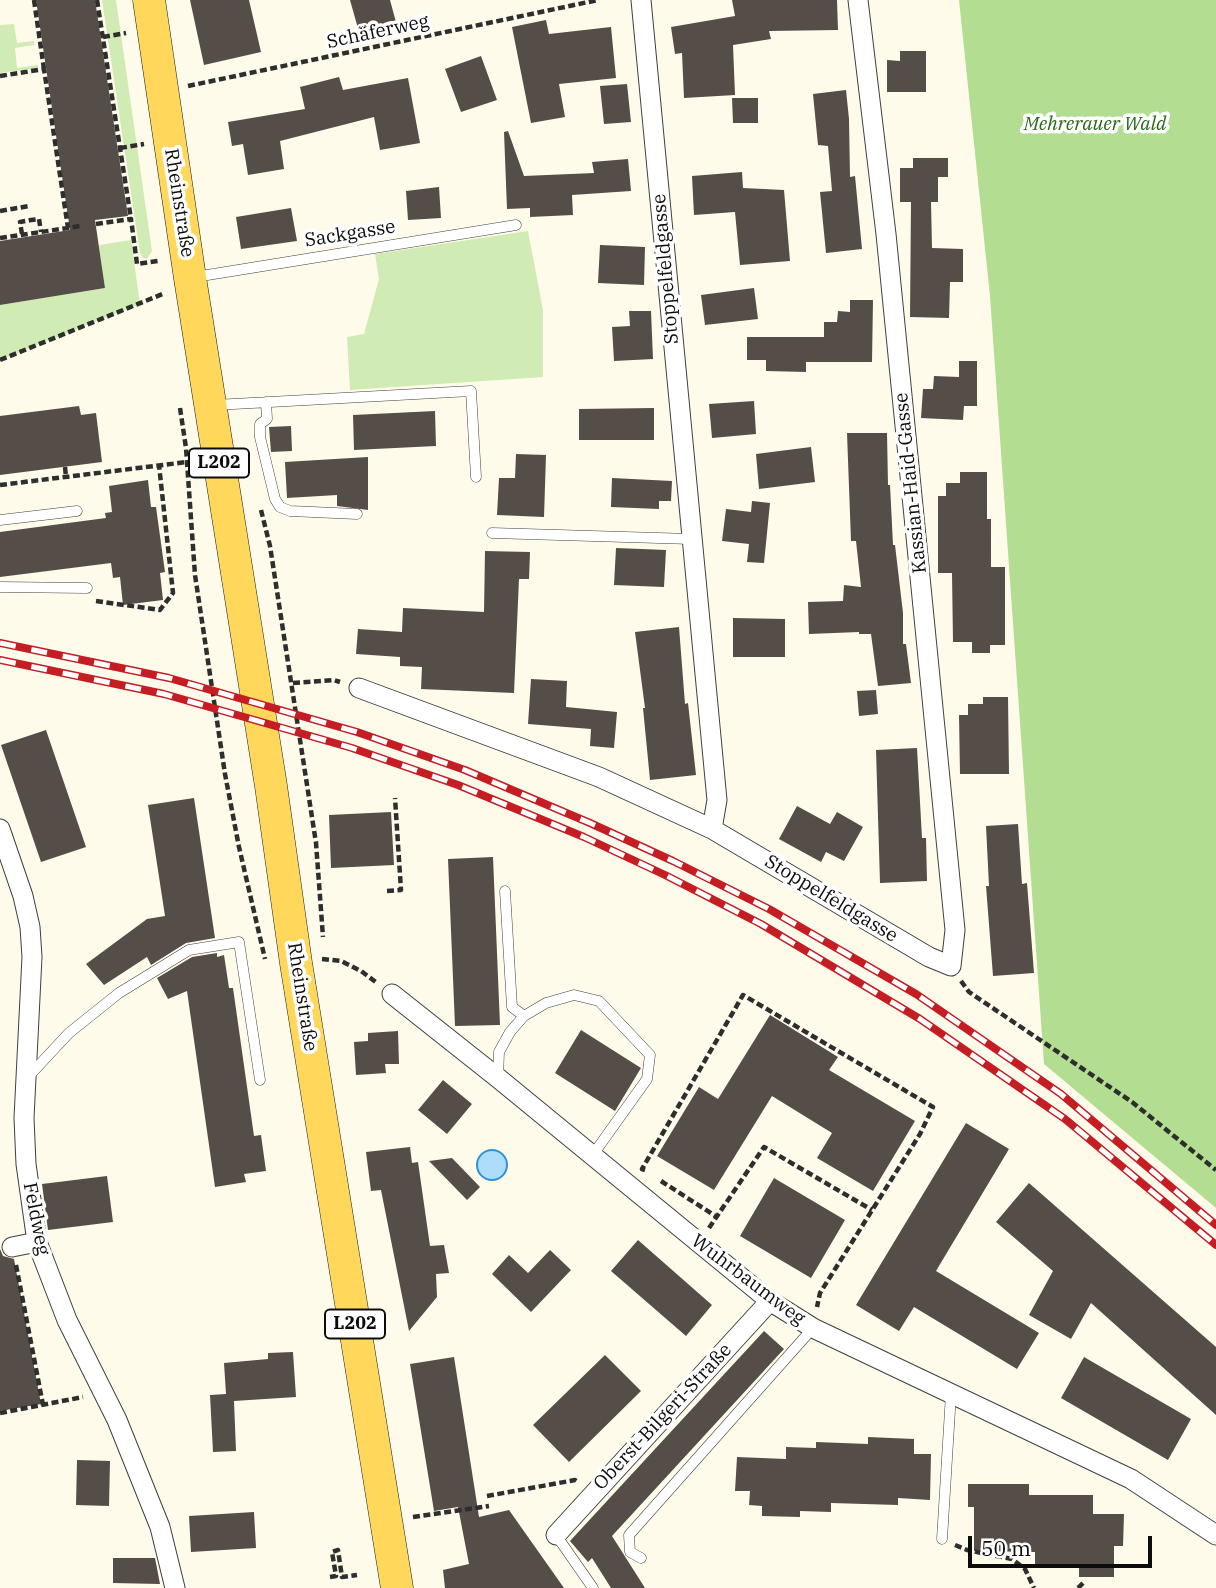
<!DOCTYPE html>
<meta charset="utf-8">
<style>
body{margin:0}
#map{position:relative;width:1216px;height:1588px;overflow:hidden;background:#fffbeb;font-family:"IBM Plex Serif",serif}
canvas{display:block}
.scale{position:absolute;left:968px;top:1536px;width:184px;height:32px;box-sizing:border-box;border:4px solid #0c0c0c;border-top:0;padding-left:9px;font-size:21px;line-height:24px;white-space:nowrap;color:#0c0c0c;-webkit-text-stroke:5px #fff;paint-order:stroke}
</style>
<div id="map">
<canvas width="1216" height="1588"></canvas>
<div class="scale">50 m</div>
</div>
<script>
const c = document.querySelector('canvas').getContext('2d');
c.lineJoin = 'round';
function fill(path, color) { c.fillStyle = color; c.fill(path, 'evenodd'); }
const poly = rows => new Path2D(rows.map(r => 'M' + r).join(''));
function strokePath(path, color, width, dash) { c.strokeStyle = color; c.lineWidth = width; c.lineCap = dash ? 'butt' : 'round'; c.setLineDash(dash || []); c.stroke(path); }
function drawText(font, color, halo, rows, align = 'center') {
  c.font = font + ' "IBM Plex Serif",serif'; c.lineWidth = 7; c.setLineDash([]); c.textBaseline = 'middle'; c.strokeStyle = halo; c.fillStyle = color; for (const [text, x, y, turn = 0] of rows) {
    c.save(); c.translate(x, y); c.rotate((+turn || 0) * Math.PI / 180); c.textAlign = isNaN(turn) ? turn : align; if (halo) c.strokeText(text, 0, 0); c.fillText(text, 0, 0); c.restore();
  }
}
const green = poly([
 [102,0,116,0,152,251,147,259,143,258,140,253],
 [14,24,17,43,34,41,34,45,15,48,17,68,38,65,38,68,0,73,0,25],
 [528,231,543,310,543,377,350,390,347,337,364,334,379,279,375,254],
 [131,240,140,304,0,360,0,305,105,288,99,245]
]);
const forest = poly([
 [959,0,1216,0,1216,1208,1044,1064,990,296]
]);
const water = poly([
 '477 1165a15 15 0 1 1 30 0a15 15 0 1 1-30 0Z'
]);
const building = poly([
 [36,0,95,0,128,216,95,220,105,288,0,305,0,241,70,230],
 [190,0,249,0,261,52,204,65],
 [350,0,390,0,396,22,359,32],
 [732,0,837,0,838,30,769,31,771,39,733,45,735,95,684,98,682,53,675,54,671,27,735,16],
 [546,20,549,34,611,27,616,78,559,84,565,117,531,123,512,27],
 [900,51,926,51,926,92,887,92,887,60,900,61],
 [481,56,497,100,461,112,445,69],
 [339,77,343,90,408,78,420,143,380,150,374,117,280,141,284,169,248,175,243,144,232,146,228,122,305,109,300,87],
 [627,84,631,122,604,124,600,86],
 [846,90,849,119,850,177,855,176,862,249,826,253,820,192,832,191,828,146,818,145,813,94],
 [732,98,758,98,758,123,733,123],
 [508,131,524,176,594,173,592,162,628,159,631,191,572,195,573,215,530,217,530,208,507,209,504,132],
 [913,158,948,158,948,177,938,177,938,202,931,202,932,248,963,249,963,282,950,282,949,318,910,317,911,202,900,202,900,168,913,168],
 [742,172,743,188,784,190,790,261,740,265,735,212,694,215,692,176],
 [439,187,441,218,408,220,406,191],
 [291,208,297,241,241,249,236,217],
 [600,245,645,247,644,285,598,283],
 [754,288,758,319,705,325,701,295],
 [850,300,873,300,872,362,806,362,806,372,766,371,766,360,747,360,747,337,824,337,824,322,837,322,838,311,850,312],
 [629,311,651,311,653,359,614,361,612,327,630,326],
 [959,361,977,361,977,406,964,406,963,420,921,418,923,389,933,389,934,376,959,377],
 [754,401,756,434,712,438,709,404],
 [79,406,81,415,96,413,102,462,0,475,0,416],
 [654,408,654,440,579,440,579,409],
 [435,411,436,446,354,450,353,415],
 [291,426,292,451,271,452,269,427],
 [847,433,887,433,888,485,890,485,893,545,895,545,903,613,903,644,906,644,911,683,878,686,871,634,859,634,859,632,809,634,808,602,843,601,844,585,861,587,856,541,851,541],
 [811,447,815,482,759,489,756,454],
 [516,454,546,455,544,517,497,515,499,478,515,478],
 [368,457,368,510,337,506,337,495,287,498,285,462],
 [960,472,987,472,987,519,991,519,991,567,1005,567,1005,645,990,645,990,653,972,653,972,642,953,642,952,573,938,573,938,496,946,496,946,483,960,483],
 [612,478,672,481,671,501,659,501,659,509,611,507],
 [148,480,151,507,156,507,160,536,165,572,160,573,163,600,123,605,120,577,113,578,111,563,0,577,0,532,106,518,105,513,112,512,109,486],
 [752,501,770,503,764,563,747,562,749,544,722,541,726,509,751,512],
 [616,548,666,550,664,587,614,585],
 [485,551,530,552,529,579,519,579,514,693,421,689,422,667,400,666,400,657,356,654,358,629,402,632,403,608,484,612],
 [733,618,785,619,785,657,733,657],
 [679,627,685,704,688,703,696,775,650,780,643,708,645,708,635,632],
 [531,679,567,681,566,707,617,712,614,748,590,746,591,729,528,724],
 [876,690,878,714,859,716,857,691],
 [983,697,1008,697,1009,774,960,774,959,715,968,715,968,704,983,704],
 [46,730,86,847,41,862,1,745],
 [917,748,922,838,926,838,927,881,880,883,876,750],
 [194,798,215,938,186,943,151,965,147,957,104,985,86,964,147,919,165,916,148,805],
 [797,806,830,824,837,812,863,827,844,861,826,852,821,862,779,839],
 [391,812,394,865,331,868,329,815],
 [1018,824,1022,884,1027,883,1034,973,993,976,986,886,989,886,986,826],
 [493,857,500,1025,455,1026,448,859],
 [217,953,217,957,224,955,229,988,233,988,254,1136,261,1135,266,1171,244,1174,246,1182,215,1187,187,991,168,999,157,978,192,957],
 [770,1015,838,1057,829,1070,915,1121,873,1191,817,1158,832,1133,772,1096,714,1190,657,1156,699,1087,718,1099],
 [581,1030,641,1068,615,1111,555,1073],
 [398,1031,399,1064,385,1064,386,1073,356,1075,354,1042,368,1041,368,1033],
 [443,1080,472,1104,447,1134,418,1110],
 [966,1123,1009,1149,936,1271,1039,1333,1017,1369,914,1307,899,1331,856,1305],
 [410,1147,412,1163,418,1162,430,1246,444,1245,449,1273,436,1274,437,1297,409,1331,381,1190,371,1191,366,1152],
 [452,1158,480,1187,467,1200,429,1161],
 [107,1176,113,1222,48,1230,42,1184],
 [774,1178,845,1220,811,1278,740,1236],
 [1029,1183,1216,1347,1216,1415,1091,1303,1071,1339,1029,1315,1053,1271,996,1222],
 [638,1240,712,1305,686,1336,611,1271],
 [0,1249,3,1256,14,1259,41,1404,0,1411],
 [550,1250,571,1270,531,1312,492,1274,509,1255,528,1273],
 [764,1331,784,1349,612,1536,645,1588,611,1588,592,1558,588,1562,570,1541],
 [293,1352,296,1397,234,1401,236,1451,213,1452,210,1395,226,1394,224,1363,268,1359,268,1353],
 [605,1355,641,1391,569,1462,533,1425],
 [454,1357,479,1517,509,1510,564,1588,445,1588,443,1570,469,1564,458,1507,434,1511,410,1364],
 [1084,1357,1191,1419,1168,1460,1061,1398],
 [868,1437,914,1439,914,1454,931,1454,930,1500,898,1498,898,1505,831,1503,831,1512,800,1511,800,1517,762,1516,762,1506,749,1505,750,1491,735,1491,737,1457,786,1459,786,1447,816,1448,816,1442,868,1444],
 [77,1460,110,1461,109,1506,76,1505],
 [968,1484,1029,1484,1029,1495,1093,1495,1093,1514,1124,1514,1123,1546,1114,1546,1114,1577,1079,1577,1079,1568,1035,1568,1035,1552,974,1551,974,1507,968,1507],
 [254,1512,256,1548,191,1552,189,1516],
 [113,1558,155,1558,160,1584,113,1583]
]);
const path = poly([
 [34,0,44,69],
 [97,0,131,219],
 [103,37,126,33],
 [0,76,44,69,68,228,80,226],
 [188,86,598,0],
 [120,148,144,144],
 [0,211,29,206],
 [96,224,131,219,137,264,158,261,158,264],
 [22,234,20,222,31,220,39,219,41,232],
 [0,238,68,228],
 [0,360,165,293],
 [180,408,186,448,195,575,225,774,239,847,265,959],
 [65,467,66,477],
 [0,485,187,462],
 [261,510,270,546,316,843,323,937],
 [96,601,160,610,173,593,159,465],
 [293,683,334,680,340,682],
 [387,891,401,890,395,798],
 [322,959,341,961,361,971,377,983],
 [961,981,969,992,1132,1102,1216,1170],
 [645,1170,642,1169,743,995,933,1107,920,1134,820,1293,817,1307],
 [661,1181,717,1217],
 [709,1228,764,1147,872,1210],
 [16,1265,43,1405],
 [0,1413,83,1397],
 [487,1496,575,1480,578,1482],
 [413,1517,489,1506],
 [955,1545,967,1550,1012,1559,1025,1569,1034,1588],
 [330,1577,336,1576,332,1552,338,1550,342,1577,357,1575],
 [1078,1588,1084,1582]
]);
const lane = poly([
 [195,277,516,225],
 [266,402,267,419,260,424,260,437,275,499,280,507,290,511,357,514],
 [215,405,471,391,476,477],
 [0,520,77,511],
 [492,533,692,539],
 [0,587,87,588],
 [505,891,512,1007,524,1016],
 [28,1077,69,1033,119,993,189,950,239,942,260,1080],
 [498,1078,499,1052,510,1032,524,1016,546,1003,574,995,599,1001,650,1055,647,1079,592,1156],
 [556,1535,593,1588],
 [942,1539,951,1394],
 [641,1558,630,1552,629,1535,813,1328]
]);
const street = poly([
 [641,0,717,800,712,829],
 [359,688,599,777,712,829,929,957,951,966,955,930,886,234,858,0],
 [0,829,23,896,30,927,32,957,24,1118,26,1164,37,1242,67,1320,117,1420,160,1527,175,1588],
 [392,994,498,1078,770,1301,813,1328,1131,1479,1216,1535],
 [12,1247,37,1242],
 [556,1535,770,1301]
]);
const primary = poly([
 [149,0,190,278,271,786,296,963,397,1588]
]);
const rail = poly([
 [0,643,169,678,357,732,465,770,590,823,673,861,769,909,916,994,1061,1094,1216,1225],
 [0,660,164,694,352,748,458,785,584,837,665,875,761,924,920,1019,1065,1119,1216,1245]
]);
const shields = [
 [219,463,60],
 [355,1324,60]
];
const shieldNames = [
 ["L202",219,463],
 ["L202",355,1324]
];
const streetNames = [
 ["Schäferweg",378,32,-12],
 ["Rheinstraße",179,203,81],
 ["Sackgasse",350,234,-9],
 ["Stoppelfeldgasse",666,269,-95],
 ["Kassian-Haid-Gasse",911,483,-96],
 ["Stoppelfeldgasse",831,899,31],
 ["Rheinstraße",302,997,81],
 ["Feldweg",36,1219,79],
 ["Wuhrbaumweg",748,1280,37],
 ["Oberst-Bilgeri-Straße",663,1417,-47]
];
const parkNames = [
 ["Mehrerauer Wald",1095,125]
];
fill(green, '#d0ebb3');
fill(forest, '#b3dd91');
fill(water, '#adddfa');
strokePath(water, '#3092d5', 2);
fill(building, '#554d48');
strokePath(lane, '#3f3f3f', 11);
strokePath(street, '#3f3f3f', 21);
strokePath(primary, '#1d1d1d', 33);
strokePath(path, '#2e2e2e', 4.5, [7, 3.5]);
strokePath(lane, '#fff', 10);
strokePath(street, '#fff', 19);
strokePath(primary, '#ffd85b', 32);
strokePath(rail, '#c41d24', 8);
strokePath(rail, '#fff', 5, [16]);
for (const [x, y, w] of shields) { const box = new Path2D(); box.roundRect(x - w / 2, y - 14.5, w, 29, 5); c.fillStyle = '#fff'; c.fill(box); strokePath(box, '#0c0c0c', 2); }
drawText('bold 18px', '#0c0c0c', null, shieldNames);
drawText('19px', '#0c0c0c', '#fff', streetNames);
drawText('italic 19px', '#296719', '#fff', parkNames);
</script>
